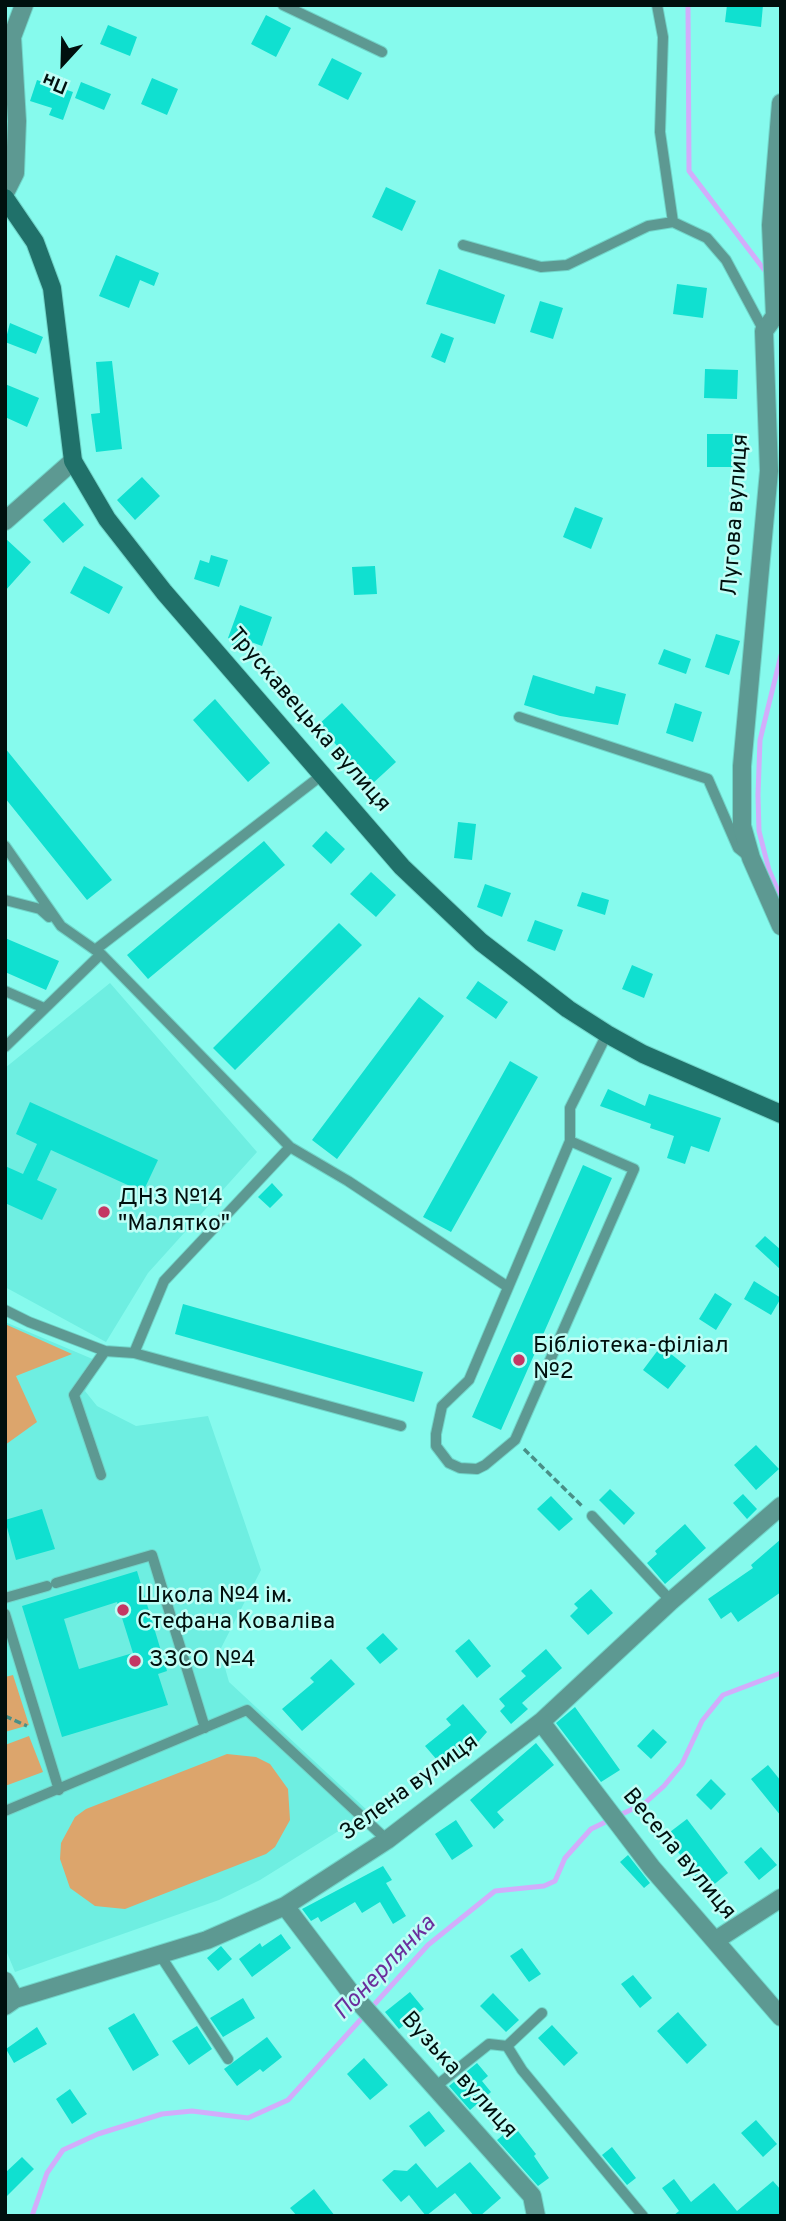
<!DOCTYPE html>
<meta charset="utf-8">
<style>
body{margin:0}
#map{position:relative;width:786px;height:2221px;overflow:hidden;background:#86faed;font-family:Overpass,sans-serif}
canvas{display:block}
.frame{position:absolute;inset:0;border:7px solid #00100e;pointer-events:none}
.north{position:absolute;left:28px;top:28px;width:70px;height:70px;-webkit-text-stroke:5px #bffef6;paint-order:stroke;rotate:202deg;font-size:19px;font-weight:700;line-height:28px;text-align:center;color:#00100e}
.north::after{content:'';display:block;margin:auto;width:24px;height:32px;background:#00100e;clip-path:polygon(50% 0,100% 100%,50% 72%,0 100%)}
</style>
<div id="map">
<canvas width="786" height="2221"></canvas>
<div class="frame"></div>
<div class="north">Пн</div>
</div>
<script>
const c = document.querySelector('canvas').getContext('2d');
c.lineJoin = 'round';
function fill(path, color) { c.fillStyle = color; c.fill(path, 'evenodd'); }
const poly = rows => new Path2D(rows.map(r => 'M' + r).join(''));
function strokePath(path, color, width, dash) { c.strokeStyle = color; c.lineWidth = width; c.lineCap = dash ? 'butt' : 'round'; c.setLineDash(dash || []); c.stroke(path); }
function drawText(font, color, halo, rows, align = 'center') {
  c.font = font + ' Overpass,sans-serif'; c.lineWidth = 5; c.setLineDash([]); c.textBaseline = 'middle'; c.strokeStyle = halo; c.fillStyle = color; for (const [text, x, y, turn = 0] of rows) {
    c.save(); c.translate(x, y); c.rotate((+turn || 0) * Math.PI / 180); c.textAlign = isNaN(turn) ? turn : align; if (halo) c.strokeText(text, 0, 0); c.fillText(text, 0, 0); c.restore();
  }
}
const built = poly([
 [110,983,257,1152,148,1273,106,1342,5,1287,5,1068],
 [5,1322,102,1363,85,1391,97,1406,136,1426,208,1416,261,1570,220,1650,229,1682,369,1812,260,1880,219,1900,15,1972,5,1948]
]);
const green = poly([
 [5,1324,72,1354,16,1376,37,1422,5,1445],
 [13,1675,29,1725,5,1732,5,1677],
 [29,1736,43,1772,5,1786,5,1745],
 [227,1754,256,1757,270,1764,288,1789,290,1820,275,1847,266,1854,125,1909,95,1906,70,1888,60,1859,61,1843,75,1817,86,1809]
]);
const stream = poly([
 [688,5,689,171,769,276],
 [781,655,760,740,758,795,759,831,769,870,781,898],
 [32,2216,47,2173,63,2150,98,2134,162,2114,192,2111,248,2118,288,2100,428,1945,495,1891,544,1886,555,1881,565,1858,591,1829,645,1803,664,1786,682,1764,702,1721,723,1695,781,1673]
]);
const building = poly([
 [727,5,763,5,761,27,725,22],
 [266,15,291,28,276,57,251,44],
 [108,25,137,37,130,56,100,44],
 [332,58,362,73,348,100,318,85],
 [152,78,178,89,167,115,141,104],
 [37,80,73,92,63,120,49,115,52,108,30,101],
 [81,82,111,94,104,110,75,98],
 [386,187,416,201,402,231,372,217],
 [116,255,159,273,154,286,140,280,129,308,99,296],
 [439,269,505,295,495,324,426,304],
 [677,284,707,288,703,318,673,314],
 [540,301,563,308,553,339,530,332],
 [10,323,43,337,36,354,5,342],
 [441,333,454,338,445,363,431,357],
 [112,361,122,449,96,452,91,414,100,413,96,362],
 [705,369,738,370,737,399,704,398],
 [5,384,39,398,27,427,5,417],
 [707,434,734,434,734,467,707,467],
 [142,477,160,496,135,520,117,500],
 [64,502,84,525,63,543,43,520],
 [575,507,603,518,591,549,563,537],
 [5,538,31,562,5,591],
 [211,555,228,560,219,587,194,579,200,560,209,563],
 [84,566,123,587,109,614,70,593],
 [375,566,377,594,354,595,352,567],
 [240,605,272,617,262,646,251,642,248,651,232,645,234,640,228,638],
 [716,634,740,641,729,675,705,667],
 [664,649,691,659,686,674,658,664],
 [533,675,594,694,596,686,626,694,618,725,560,716,524,705],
 [215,699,270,763,248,782,193,720],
 [342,703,396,762,372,784,318,725],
 [675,703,702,712,693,742,666,733],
 [5,748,112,880,87,900,5,798],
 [458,822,476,824,472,860,454,858],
 [326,831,345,849,331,864,312,846],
 [264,841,285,865,148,979,127,955],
 [371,872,396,895,376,917,350,894],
 [485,884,511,893,502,917,477,907],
 [582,892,609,900,605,915,577,906],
 [535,920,563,930,555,951,527,941],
 [339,923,362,945,235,1070,213,1048],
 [5,938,59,961,46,990,5,972],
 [632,965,653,974,644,998,622,989],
 [478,981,508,1002,496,1019,466,998],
 [419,997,444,1016,337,1159,312,1140],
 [510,1061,538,1077,451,1232,423,1217],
 [608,1089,645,1106,649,1094,721,1118,709,1152,691,1146,685,1164,667,1158,674,1136,650,1128,651,1124,600,1106],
 [30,1102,158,1160,143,1192,51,1150,37,1180,57,1189,42,1220,5,1203,5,1166,23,1174,37,1144,16,1134],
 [583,1165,612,1178,501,1430,472,1417],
 [272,1183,283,1195,270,1208,258,1197],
 [765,1236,781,1250,781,1270,755,1246],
 [754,1281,781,1298,771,1315,744,1299],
 [715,1293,732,1304,716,1330,699,1319],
 [183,1304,423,1372,414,1402,175,1334],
 [661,1346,686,1366,668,1389,643,1370],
 [756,1445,779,1469,756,1490,734,1465],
 [610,1489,635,1513,624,1525,599,1500],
 [743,1494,757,1509,747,1519,733,1503],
 [551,1496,573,1519,559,1531,537,1509],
 [42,1509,55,1549,16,1560,5,1520],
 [685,1524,706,1548,665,1584,647,1563,657,1554,655,1551],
 [781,1539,781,1592,738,1622,731,1612,721,1619,708,1599,753,1568,751,1565],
 [137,1571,167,1671,158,1674,168,1705,62,1737,22,1606],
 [117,1602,133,1653,79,1669,64,1619],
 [591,1589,613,1613,588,1635,570,1616,578,1608,574,1604],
 [383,1633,398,1649,380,1664,366,1648],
 [469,1639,491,1666,477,1678,455,1651],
 [546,1649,562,1668,522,1703,528,1709,511,1724,500,1711,505,1706,499,1699,526,1676,521,1671],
 [331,1659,355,1684,302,1731,282,1709,314,1682,310,1678],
 [463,1704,487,1732,471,1750,468,1748,443,1767,425,1746,451,1725,446,1719],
 [575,1707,620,1770,601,1782,556,1723],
 [653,1729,667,1742,651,1759,637,1746],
 [536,1743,554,1765,497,1812,504,1820,494,1829,470,1800],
 [768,1765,781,1781,781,1816,751,1779],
 [711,1779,726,1794,711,1810,696,1795],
 [687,1819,728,1873,706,1891,666,1835],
 [456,1820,473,1846,452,1860,435,1834],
 [761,1847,777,1865,759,1880,744,1862],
 [628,1855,650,1883,644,1888,620,1862],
 [383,1866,392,1880,386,1883,406,1916,393,1924,380,1902,362,1913,355,1902,321,1922,318,1917,311,1921,302,1909],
 [281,1934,291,1948,252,1977,239,1959,260,1943,262,1947],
 [221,1946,232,1959,218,1971,207,1958],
 [522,1948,541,1974,529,1982,510,1956],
 [633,1975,652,1998,640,2008,621,1984],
 [410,1992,424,2009,399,2029,385,2012],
 [493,1993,519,2020,506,2032,480,2006],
 [243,1998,255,2018,223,2037,210,2018],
 [678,2012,707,2045,687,2064,657,2031],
 [134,2013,159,2055,133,2071,108,2028],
 [552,2025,578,2053,564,2066,538,2038],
 [197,2026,212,2049,189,2065,172,2041],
 [37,2027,47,2044,14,2063,6,2049],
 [267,2037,282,2057,263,2072,260,2069,237,2086,224,2069],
 [364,2058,388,2085,370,2100,347,2074],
 [477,2063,488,2076,482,2081,491,2092,470,2110,449,2086],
 [70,2089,87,2114,72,2124,56,2099],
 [429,2111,445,2131,425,2147,409,2126],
 [756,2120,777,2144,763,2157,741,2133],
 [514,2126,536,2154,534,2156,549,2178,538,2186,497,2140],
 [612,2147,636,2178,627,2185,602,2155],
 [22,2157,34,2169,5,2198,5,2173],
 [470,2162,501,2198,480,2216,474,2216,455,2193,426,2216,409,2195,401,2202,382,2180,394,2170,407,2171,416,2163,437,2188],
 [674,2179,691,2202,714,2183,737,2211,773,2181,781,2190,781,2216,673,2216,679,2211,662,2188],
 [314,2189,335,2216,297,2216,290,2208]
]);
const path = poly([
 [524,1449,583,1507],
 [5,1716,27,1726]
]);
const service = poly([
 [283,5,382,52],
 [657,5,663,37,660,132,673,222,707,238,726,260,764,331],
 [463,245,541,267,567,265,648,226,673,222],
 [519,717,708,779,738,848,748,856],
 [5,846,61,926,101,954,290,1147,348,1181,508,1287],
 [5,900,40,909,49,917],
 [95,950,322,775],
 [5,991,44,1008],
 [5,1047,101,954],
 [570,1141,634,1169,515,1440,485,1465,477,1469,460,1468,449,1463,436,1446,436,1434,442,1406,469,1380,570,1141,570,1108,607,1034],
 [5,1310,29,1322,105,1351,134,1353,401,1426],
 [134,1353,164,1281,290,1147],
 [101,1475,74,1395,105,1351],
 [592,1516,671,1601],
 [56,1583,152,1555,205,1728],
 [5,1598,47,1586],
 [5,1614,59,1790],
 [5,1811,247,1710,387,1840],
 [160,1955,228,2059],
 [507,2046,542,2013],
 [435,2087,489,2044,507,2046,522,2070,643,2216]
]);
const minor = poly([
 [781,103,771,225,775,316,764,331,769,471,742,766,742,826,751,858,781,926],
 [5,193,15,173,17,121,12,37,24,5],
 [541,1722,652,1868,781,2017],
 [285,1906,351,1993,532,2196,536,2216],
 [716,1940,781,1898],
 [5,1981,15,1999],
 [5,2006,15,1999,207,1940,285,1906,387,1840,541,1722,671,1601,781,1506]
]);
const tertiary = poly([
 [5,521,73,461]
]);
const secondary = poly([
 [5,198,35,242,52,288,73,461,107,519,164,592,402,867,481,942,568,1009,607,1034,643,1054,781,1114]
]);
const markers = [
 [104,1212,7,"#c43764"],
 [519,1360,7,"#c43764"],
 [123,1610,7,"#c43764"],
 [135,1661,7,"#c43764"]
];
const streetNames = [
 ["Лугова вулиця",737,515,-86],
 ["Трускавецька вулиця",308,721,49],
 ["Зелена вулиця",410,1789,-36],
 ["Весела вулиця",678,1855,50],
 ["Вузька вулиця",458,2076,48]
];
const poiNames = [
 ["ДНЗ №14",118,1199],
 ["\"Малятко\"",118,1225],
 ["Бібліотека-філіал",533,1347],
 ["№2",533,1373],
 ["Школа №4 ім.",137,1597],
 ["Стефана Коваліва",137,1623],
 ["ЗЗСО №4",149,1661]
];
const waterNames = [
 ["Понерлянка",386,1969,-46]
];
fill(built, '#6eeee1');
fill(green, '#dca56c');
strokePath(stream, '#d2adfb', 5);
fill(building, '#10e0d0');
strokePath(service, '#71d5c9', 12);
strokePath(minor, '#71d5c9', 20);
strokePath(tertiary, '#71d5c9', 20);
strokePath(secondary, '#71d5c9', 20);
strokePath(path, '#498f87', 3.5, [7, 3.5]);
strokePath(service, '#5d9992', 10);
strokePath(minor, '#5d9992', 18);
strokePath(tertiary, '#5d9992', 18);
strokePath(secondary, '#20716a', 18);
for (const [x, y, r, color] of markers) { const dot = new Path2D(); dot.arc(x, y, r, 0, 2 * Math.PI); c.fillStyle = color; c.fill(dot); strokePath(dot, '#bffef6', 2.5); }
drawText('23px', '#00100e', '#bffef6', streetNames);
drawText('23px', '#00100e', '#bffef6', poiNames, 'left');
drawText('italic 24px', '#6b2e9c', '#bffef6', waterNames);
</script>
